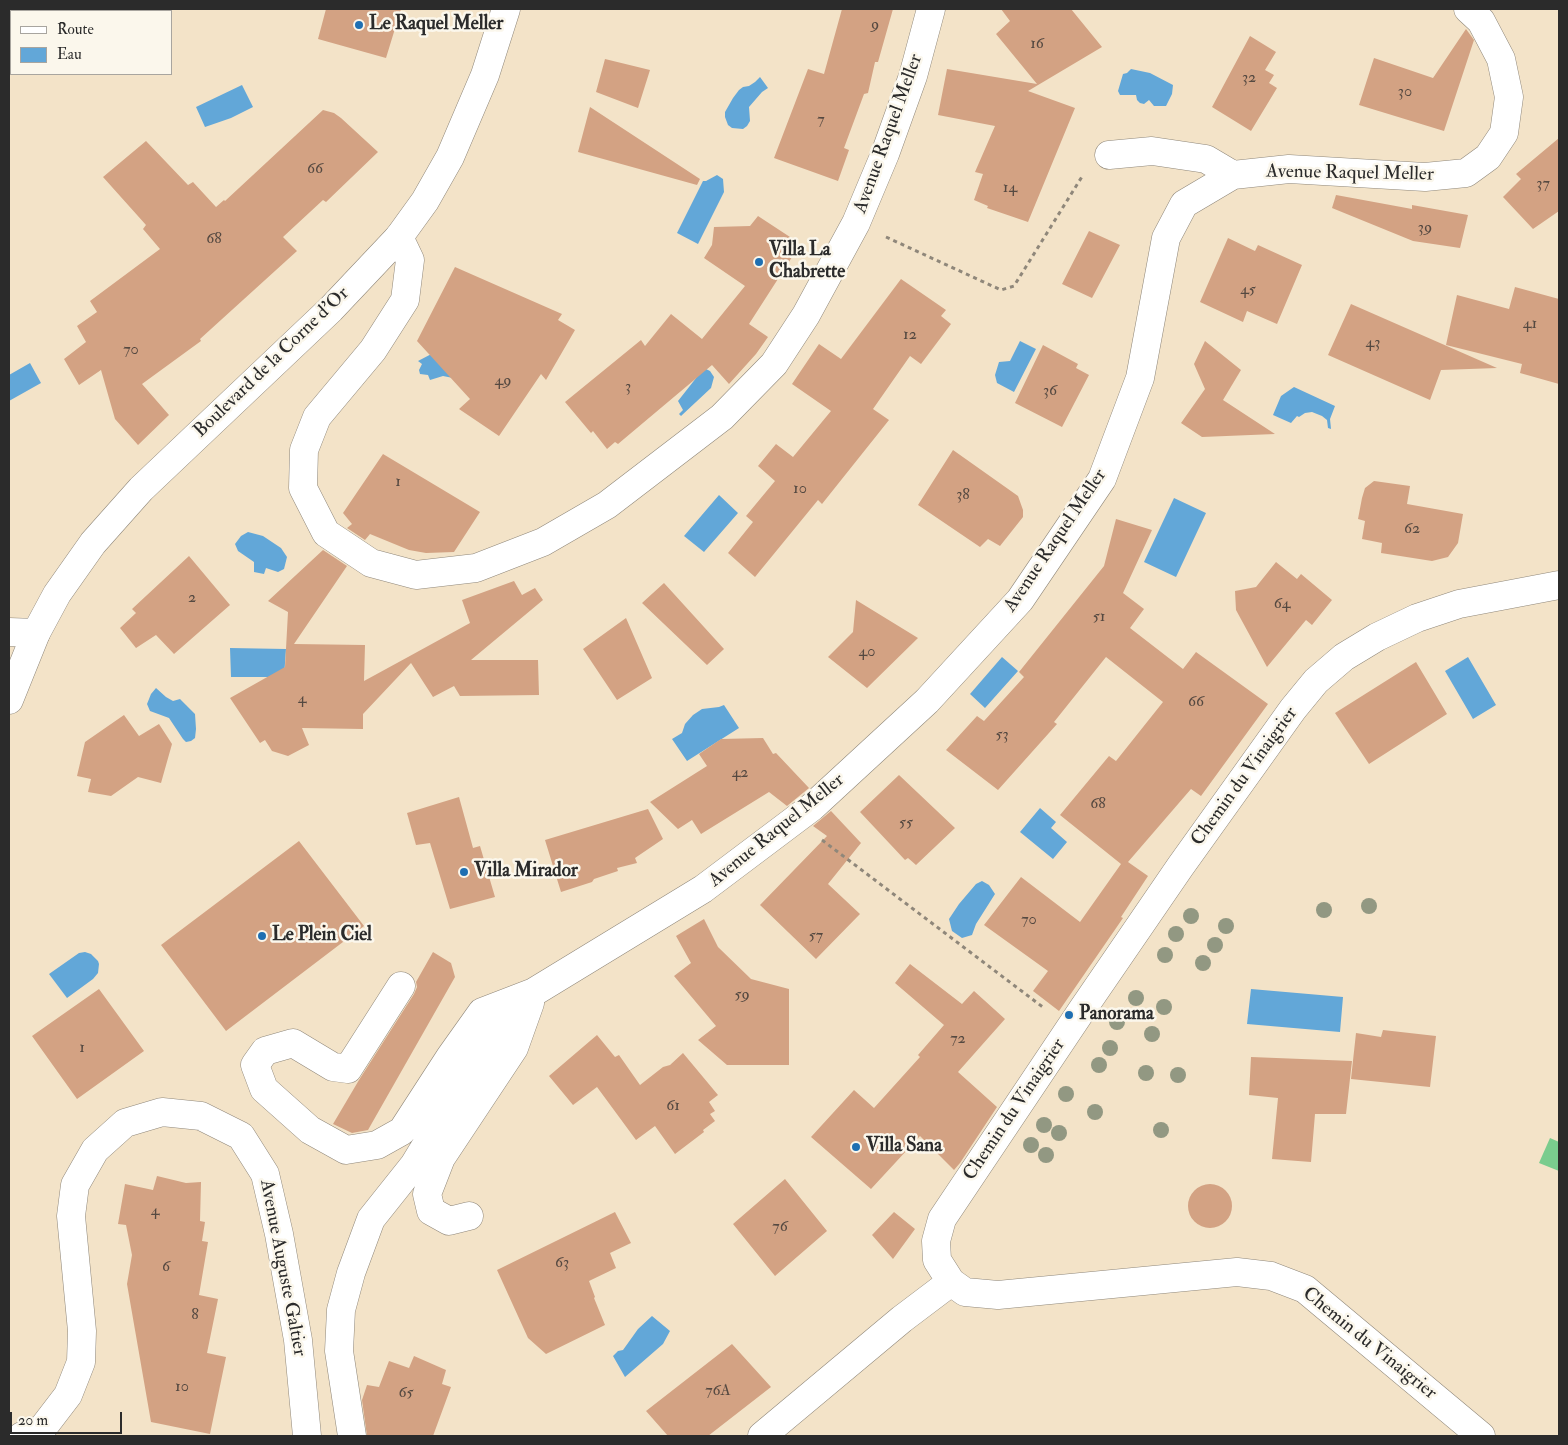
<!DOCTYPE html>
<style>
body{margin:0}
#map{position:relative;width:1568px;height:1445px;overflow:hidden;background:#f3e3c8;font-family:"IM FELL Double Pica",serif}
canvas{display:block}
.frame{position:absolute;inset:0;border:10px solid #2b2b2b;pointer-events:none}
.legend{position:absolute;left:10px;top:10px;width:162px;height:65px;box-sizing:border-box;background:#fbf7ec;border:1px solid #a8a59f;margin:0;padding:6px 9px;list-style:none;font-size:15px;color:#2b2b2b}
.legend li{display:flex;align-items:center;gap:10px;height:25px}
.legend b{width:25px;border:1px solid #a8a59f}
.scale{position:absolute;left:10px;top:1412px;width:112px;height:22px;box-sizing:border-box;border:2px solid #2b2b2b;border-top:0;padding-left:6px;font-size:15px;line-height:18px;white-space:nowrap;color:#2b2b2b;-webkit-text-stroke:4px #fbf7ec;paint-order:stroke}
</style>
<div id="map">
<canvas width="1568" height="1445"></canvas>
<div class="frame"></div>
<ul class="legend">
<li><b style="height:6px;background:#fff"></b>Route</li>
<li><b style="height:14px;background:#62a7d8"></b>Eau</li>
</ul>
<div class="scale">20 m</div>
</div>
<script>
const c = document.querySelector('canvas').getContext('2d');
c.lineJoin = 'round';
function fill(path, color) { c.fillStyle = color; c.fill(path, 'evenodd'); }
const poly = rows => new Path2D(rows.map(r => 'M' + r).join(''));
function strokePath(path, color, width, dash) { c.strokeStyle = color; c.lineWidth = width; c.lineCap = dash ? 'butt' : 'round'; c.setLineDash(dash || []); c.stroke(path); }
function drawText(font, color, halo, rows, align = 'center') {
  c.font = font + ' "IM FELL Double Pica",serif'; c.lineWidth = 5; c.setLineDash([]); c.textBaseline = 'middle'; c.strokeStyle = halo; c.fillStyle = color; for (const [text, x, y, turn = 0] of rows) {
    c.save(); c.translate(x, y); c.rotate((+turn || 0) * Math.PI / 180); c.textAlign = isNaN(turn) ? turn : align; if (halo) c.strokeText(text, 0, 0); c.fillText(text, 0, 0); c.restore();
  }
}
const green = poly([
 [1550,1138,1559,1142,1559,1171,1539,1163]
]);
const water = poly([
 [1131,69,1150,73,1173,85,1172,94,1166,106,1154,106,1149,100,1144,104,1140,103,1137,100,1136,95,1120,95,1118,91,1123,74,1127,73],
 [760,77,768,88,762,92,749,107,750,121,747,126,743,129,732,128,728,125,725,117,725,112,733,98,739,90,743,87,749,86,755,82],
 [242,85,253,107,231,118,205,127,196,107],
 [717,175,723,179,724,192,698,244,677,233,703,181,706,181],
 [1020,341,1036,349,1014,392,997,383,995,375,999,362,1010,361],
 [441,349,453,378,443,376,430,380,428,375,420,374,419,370,422,364,418,361],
 [30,363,41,383,9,401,9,375],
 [704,368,710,371,714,377,711,388,681,416,679,414,683,410,678,401],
 [1294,387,1335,406,1330,419,1331,429,1328,428,1327,420,1322,416,1312,412,1305,413,1299,417,1297,416,1291,423,1273,415,1281,396],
 [719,495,738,513,704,552,684,536],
 [1174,498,1206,513,1176,577,1144,562],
 [248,532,263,536,281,548,287,557,284,569,278,572,266,568,264,574,254,572,254,562,238,551,235,544,241,536],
 [230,648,286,649,284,677,231,677],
 [1002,657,1018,671,985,708,970,694],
 [1468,657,1496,705,1473,719,1445,671],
 [156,688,166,697,173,701,180,699,195,714,196,729,195,738,191,741,186,742,183,739,169,718,150,711,147,704,151,694],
 [724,705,739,728,687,761,672,739,682,733,685,724,693,715,702,709,719,707],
 [1040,808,1056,822,1051,828,1067,842,1053,859,1020,832],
 [982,881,989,885,995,894,976,924,972,935,962,938,952,931,949,919,959,904,976,884],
 [85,952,91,954,98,961,99,964,98,973,93,979,67,998,49,974,79,953],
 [1251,989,1343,997,1340,1032,1247,1024],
 [652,1316,670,1331,663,1344,625,1377,613,1356,618,1351,623,1350,638,1329]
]);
const building = poly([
 [326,9,401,9,386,58,318,39],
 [842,9,893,9,878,62,875,62,868,93,864,94,844,148,849,150,838,181,774,158,808,69,824,74],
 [1001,9,1071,9,1102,47,1028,91,1075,108,1028,222,987,208,988,206,974,200,983,174,975,172,995,126,938,115,947,69,1037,84,996,34,1010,21],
 [1466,29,1474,40,1444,131,1359,105,1374,58,1433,78],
 [1250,36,1276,52,1265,70,1274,75,1269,83,1277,88,1251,131,1212,107],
 [605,59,650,70,638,108,596,92],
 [590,107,700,179,697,185,578,152],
 [323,110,334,113,341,118,378,152,326,202,323,200,283,237,297,251,200,339,201,341,142,384,169,415,138,445,115,419,101,370,79,385,64,359,86,342,77,326,97,312,90,301,160,249,143,229,146,225,103,177,146,141,188,185,193,182,216,207,224,200,225,201],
 [1559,138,1559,211,1533,229,1503,197,1521,179,1516,174],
 [1336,195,1412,209,1412,205,1468,215,1460,248,1413,241,1332,208],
 [758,216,790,237,783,246,794,254,749,324,768,337,756,354,729,384,712,365,618,444,615,442,607,449,593,431,591,433,565,402,641,340,645,346,671,314,702,339,745,286,704,258,712,245,714,227,750,226],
 [1089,231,1120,245,1092,298,1062,284],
 [1228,238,1255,251,1258,245,1302,265,1277,324,1247,311,1243,322,1200,302],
 [455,267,562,314,558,320,575,330,546,380,541,374,499,436,459,409,470,399,417,341],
 [901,279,946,310,941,316,951,324,921,364,910,356,873,409,889,420,822,504,818,500,755,577,728,553,753,522,746,516,775,481,758,466,776,444,793,457,831,411,792,384,819,344,841,359],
 [1515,287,1559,299,1559,384,1520,373,1522,364,1446,345,1457,295,1509,309],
 [1351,304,1497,368,1441,370,1430,400,1328,355],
 [1205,341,1241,370,1223,400,1275,434,1202,437,1181,423,1205,389,1194,364],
 [1043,345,1078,364,1076,368,1089,375,1062,427,1015,403],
 [953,450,1018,496,1023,510,1023,517,1000,546,988,539,980,547,918,505],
 [383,454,480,512,454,552,426,553,409,550,370,534,365,540,347,528,352,524,343,513],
 [1374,481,1410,486,1407,504,1463,514,1458,543,1448,557,1432,561,1381,553,1382,543,1362,539,1365,521,1358,519,1362,498,1365,488],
 [1116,519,1152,530,1123,593,1144,609,1130,628,1183,669,1196,652,1268,704,1201,796,1191,789,1128,862,1148,876,1121,917,1123,918,1059,1011,1033,991,1048,971,984,925,1021,877,1080,922,1121,864,1060,815,1109,756,1116,761,1163,702,1106,657,1054,722,1057,724,998,790,946,750,977,716,984,721,1024,677,1019,672,1104,566],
 [323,550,347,566,294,644,365,645,364,681,408,657,409,659,408,657,470,623,462,600,514,581,522,595,535,588,543,600,471,660,538,660,539,695,460,696,454,686,433,697,411,663,363,714,363,729,302,728,309,745,288,756,272,751,265,740,260,743,230,698,285,667,288,612,268,601],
 [189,556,230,605,174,654,156,635,136,648,120,628,136,613,132,609],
 [1276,562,1297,579,1301,574,1332,600,1312,625,1306,620,1267,667,1236,610,1235,591,1256,587],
 [664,583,724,649,707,665,642,603],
 [856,600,918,638,867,688,828,657,853,632],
 [626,618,652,678,617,700,583,649],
 [1416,662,1447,714,1369,764,1335,713],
 [124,715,139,736,159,724,172,744,161,783,138,777,111,796,88,792,91,779,77,776,85,742],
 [763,738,773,754,776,753,809,788,787,806,769,792,701,834,692,820,678,829,650,802,707,766,699,754,721,739],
 [899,775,955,828,916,865,908,858,905,860,860,812],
 [459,797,473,848,480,846,495,897,450,909,430,843,416,845,407,813],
 [648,809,663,839,635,858,637,863,617,868,618,871,594,879,592,882,561,892,545,840],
 [831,811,861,843,828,884,860,914,816,959,760,905,827,836,813,826],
 [299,841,364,926,226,1031,161,945],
 [704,919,718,947,751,979,789,989,789,1065,727,1065,698,1040,716,1026,674,976,691,963,676,936],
 [433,952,451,963,455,977,368,1130,352,1133,333,1124,359,1080,414,994,417,987,416,982],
 [910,964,962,1004,974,991,1005,1019,958,1072,997,1107,960,1163,954,1170,920,1136,871,1189,811,1137,854,1090,874,1108,920,1057,918,1055,944,1025,895,983],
 [99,989,144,1051,77,1099,32,1036],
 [1383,1030,1436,1036,1430,1087,1351,1079,1356,1033,1381,1037],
 [597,1035,615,1057,619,1055,640,1085,663,1067,670,1065,683,1053,718,1095,709,1102,715,1111,710,1114,715,1121,703,1130,704,1132,675,1154,655,1126,636,1140,597,1087,573,1105,549,1076],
 [1251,1057,1352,1061,1346,1114,1315,1114,1311,1162,1272,1159,1278,1098,1249,1095],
 [157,1176,186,1183,201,1182,200,1221,205,1222,202,1241,208,1242,199,1295,218,1299,207,1353,226,1357,210,1434,151,1422,127,1284,132,1255,126,1225,118,1224,125,1184,153,1190],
 [785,1179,827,1231,775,1276,733,1224],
 '1188 1206a22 22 0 1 1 44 0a22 22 0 1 1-44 0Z',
 [615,1212,631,1243,610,1253,616,1268,589,1281,595,1297,594,1298,605,1325,546,1354,528,1338,497,1270],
 [894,1212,915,1229,893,1259,872,1235],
 [732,1344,771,1387,708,1436,668,1436,646,1411],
 [414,1356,446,1370,442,1384,451,1387,433,1436,367,1436,362,1400,367,1385,379,1387,389,1361,409,1368]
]);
const path = poly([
 [886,237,1001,290,1014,286,1083,175],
 [822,840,1044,1008]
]);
const minor = poly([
 [1109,155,1152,151,1206,159,1233,175],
 [399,237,410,260,405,300,373,350,317,417,304,450,303,488,326,533,371,563,416,575,476,568,543,542,607,505,722,417,774,364,806,315,856,223,885,154,913,76,931,9],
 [9,632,36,633],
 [401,986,348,1069,333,1067,293,1043,265,1051,255,1065,264,1089,310,1130,346,1150,377,1145,402,1131,450,1057,482,1012,534,992,703,889,812,807,927,701,1020,600,1102,479,1140,378,1166,238,1184,204,1233,175,1289,169,1425,177,1466,173,1488,157,1504,133,1509,97,1501,59,1481,21,1468,9],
 [469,1216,449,1221,431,1211,427,1194,441,1158,514,1048,530,1003],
 [22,1436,42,1429,68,1395,81,1362,82,1331,71,1216,75,1185,95,1150,125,1123,162,1112,201,1116,241,1136,265,1174,279,1234,298,1340,307,1436],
 [352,1436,339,1351,341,1310,351,1273,371,1219,414,1165,490,1040,531,995],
 [762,1436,902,1319,951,1282],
 [1481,1436,1305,1289,1271,1276,1237,1272,998,1295,965,1292,951,1282,937,1260,936,1241,942,1219,1082,1010,1180,867,1293,709,1316,681,1344,657,1377,637,1417,618,1459,604,1559,585]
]);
const major = poly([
 [9,700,36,633,57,594,93,543,141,489,331,309,399,237,425,201,450,157,485,75,506,9]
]);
const trees = [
 [1369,906],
 [1324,910],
 [1191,916],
 [1226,926],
 [1176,934],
 [1215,945],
 [1165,955],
 [1203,963],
 [1136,998],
 [1164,1007],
 [1117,1022],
 [1152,1034],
 [1110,1048],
 [1099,1065],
 [1146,1073],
 [1178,1075],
 [1066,1094],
 [1095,1112],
 [1044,1125],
 [1161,1130],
 [1059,1133],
 [1031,1145],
 [1046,1155]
];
const markers = [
 [359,25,5,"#1f6fb2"],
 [759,262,5,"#1f6fb2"],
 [464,872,5,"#1f6fb2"],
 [262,936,5,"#1f6fb2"],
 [1069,1015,5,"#1f6fb2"],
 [856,1147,5,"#1f6fb2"]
];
const numberNames = [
 ["9",875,26],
 ["16",1037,45],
 ["32",1249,79],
 ["30",1405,93],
 ["7",821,121],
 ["66",315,170],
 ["37",1543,185],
 ["14",1010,189],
 ["39",1425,229],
 ["68",214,240],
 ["45",1248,291],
 ["41",1530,325],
 ["12",910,336],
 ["43",1373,344],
 ["70",131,351],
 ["49",503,382],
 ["3",628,388],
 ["36",1050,392],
 ["1",398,483],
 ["10",800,490],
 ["38",963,496],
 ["62",1412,530],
 ["2",192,599],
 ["64",1282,605],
 ["51",1099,618],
 ["40",867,653],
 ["4",302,700],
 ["66",1196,703],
 ["53",1002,736],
 ["42",740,774],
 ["68",1098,805],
 ["55",906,824],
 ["70",1029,921],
 ["57",816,937],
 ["59",742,996],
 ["72",958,1040],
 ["1",82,1049],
 ["61",673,1107],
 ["4",155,1212],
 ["76",780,1228],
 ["63",562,1264],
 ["6",166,1268],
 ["8",195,1316],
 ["10",182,1388],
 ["76A",718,1392],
 ["65",406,1394]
];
const poiNames = [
 ["Le Raquel Meller",369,25],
 ["Villa La",769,251],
 ["Chabrette",769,273],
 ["Villa Mirador",474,872],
 ["Le Plein Ciel",272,936],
 ["Panorama",1079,1015],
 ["Villa Sana",866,1147]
];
const streetNames = [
 ["Avenue Raquel Meller",889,134,-70],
 ["Avenue Raquel Meller",1350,174,1],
 ["Boulevard de la Corne d'Or",272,363,-44],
 ["Avenue Raquel Meller",1056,541,-56],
 ["Chemin du Vinaigrier",1245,777,-54],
 ["Avenue Raquel Meller",777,831,-39],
 ["Chemin du Vinaigrier",1015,1110,-56],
 ["Avenue Auguste Galtier",282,1268,79],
 ["Chemin du Vinaigrier",1369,1344,39]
];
fill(green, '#7acc8e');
fill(water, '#62a7d8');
fill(building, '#d3a283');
strokePath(minor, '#8f877a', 29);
strokePath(major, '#8f877a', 29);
strokePath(path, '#8f877a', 3, [4, 4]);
strokePath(minor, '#fff', 28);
strokePath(major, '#fff', 28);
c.fillStyle = '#929882';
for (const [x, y] of trees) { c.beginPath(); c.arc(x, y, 8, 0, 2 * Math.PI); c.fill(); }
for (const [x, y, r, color] of markers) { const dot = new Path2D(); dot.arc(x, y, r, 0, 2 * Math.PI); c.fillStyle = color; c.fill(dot); strokePath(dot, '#fbf7ec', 2); }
drawText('16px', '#554941', null, numberNames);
drawText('bold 19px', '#2b2b2b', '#fbf7ec', poiNames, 'left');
drawText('19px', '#2b2b2b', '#fbf7ec', streetNames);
</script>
